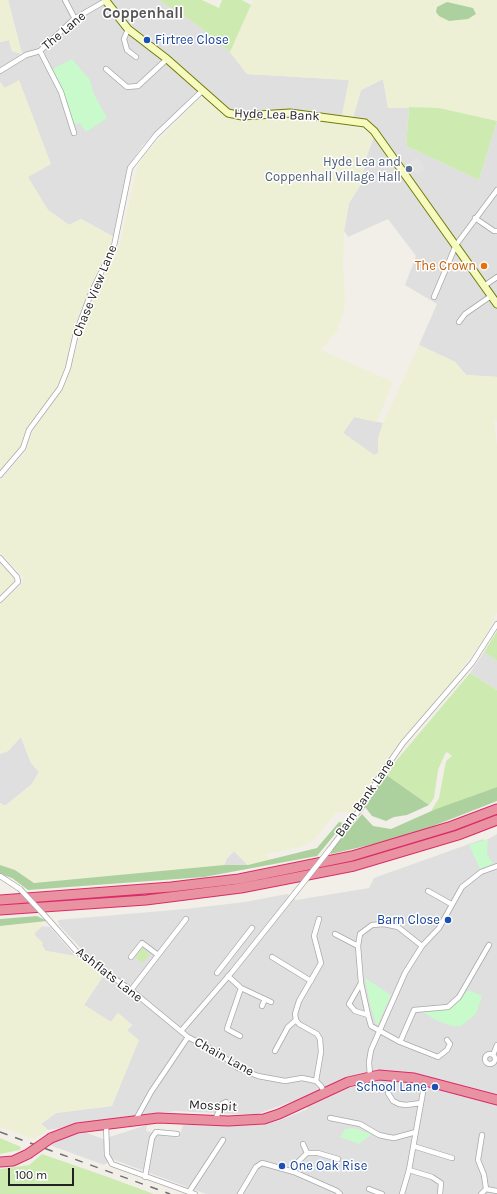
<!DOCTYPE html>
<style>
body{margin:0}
#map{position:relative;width:497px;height:1194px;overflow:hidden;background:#f2efe9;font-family:Karla,sans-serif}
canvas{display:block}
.scale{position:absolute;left:8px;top:1168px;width:66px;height:18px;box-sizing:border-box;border:2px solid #222;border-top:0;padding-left:5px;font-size:12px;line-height:14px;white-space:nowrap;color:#222;-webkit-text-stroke:3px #fff;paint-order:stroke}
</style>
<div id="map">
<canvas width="497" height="1194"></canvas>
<div class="scale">100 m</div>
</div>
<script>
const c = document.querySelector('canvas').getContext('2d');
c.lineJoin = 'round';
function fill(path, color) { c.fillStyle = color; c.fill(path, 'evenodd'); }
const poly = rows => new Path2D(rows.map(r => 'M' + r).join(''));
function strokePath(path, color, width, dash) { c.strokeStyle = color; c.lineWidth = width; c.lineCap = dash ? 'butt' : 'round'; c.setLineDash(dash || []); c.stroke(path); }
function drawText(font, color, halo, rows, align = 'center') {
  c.font = font + ' Karla,sans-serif'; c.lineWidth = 3; c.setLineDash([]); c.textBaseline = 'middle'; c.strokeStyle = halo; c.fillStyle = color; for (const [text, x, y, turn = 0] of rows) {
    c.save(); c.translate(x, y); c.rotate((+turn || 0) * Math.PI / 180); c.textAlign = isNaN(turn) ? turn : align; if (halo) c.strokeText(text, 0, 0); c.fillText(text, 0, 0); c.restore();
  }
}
const residential = poly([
 [8,0,159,0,196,24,230,52,247,74,349,80,342,116,302,110,241,114,227,108,201,87,142,146,128,168,114,237,81,219,69,225,48,210,27,177,50,164,19,81,5,88,0,82,0,42,9,40,12,51,22,54],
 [383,79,388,107,409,107,406,146,479,180,497,121,497,377,466,375,455,362,419,345,437,304,405,285,416,256,388,219,348,237,344,231,349,203,361,184,366,158,374,136,379,135,353,118,361,90],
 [354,417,383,423,378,439,378,453,374,455,343,433],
 [484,652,497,661,497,690,470,673],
 [21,737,31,763,39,772,32,784,5,806,0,803,0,754,8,751],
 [497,834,497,1194,206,1194,112,1159,104,1165,47,1144,79,1130,103,1139,147,1125,146,1131,179,1138,183,1125,260,1125,278,1121,308,1109,302,1098,254,1115,175,1111,48,1130,41,1124,56,1113,112,1106,127,1030,132,1025,118,1013,111,1022,84,1005,103,976,133,994,135,990,88,956,59,925,58,920,185,909,245,902,287,894,296,900,369,888,374,878,483,839,485,841],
 [234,851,248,865,224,865,227,858],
 [42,926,50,927,75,956,46,951,34,934]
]);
const farmland = poly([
 [0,0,8,0,22,54,12,51,9,40,0,42],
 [253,0,497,0,497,121,439,108,388,108,383,79,361,90,353,118,342,116,349,80,247,74,230,52],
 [19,80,51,164,28,177,48,210,69,225,81,219,114,237,76,321,65,369,57,389,27,430,21,447,0,471,0,82,5,88],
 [199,99,203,99,227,118,238,121,290,117,316,119,362,129,374,136,366,158,361,184,349,203,344,231,343,266,345,299,343,314,337,331,321,350,393,382,377,422,354,417,343,433,374,455,378,453,378,439,383,423,419,345,455,362,466,375,497,377,497,421,494,419,497,445,497,612,486,636,450,685,395,748,355,811,348,813,337,811,314,840,301,847,265,854,272,860,248,865,234,851,227,858,224,865,33,883,15,870,0,865,0,803,5,806,32,784,39,772,31,763,21,737,8,751,0,754,0,604,21,585,24,578,0,552,0,481,24,454,33,431,66,382,90,303,119,247,137,169,144,155],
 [0,563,14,578,14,584,0,597],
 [42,922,42,926,34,934,43,943,42,946,46,951,75,956,103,976,84,1005,111,1022,118,1013,132,1025,127,1030,139,1040,112,1106,56,1113,41,1124,48,1130,34,1139,0,1127,0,926]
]);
const grass = poly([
 [159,0,202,0,219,8,222,0,242,0,251,5,230,52,196,24],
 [409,107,439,108,497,121,479,180,406,146],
 [497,631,497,661,484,652],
 [470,673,497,690,497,787,431,811,439,798,446,761,452,756,447,752,445,754,438,770,434,798,429,805,385,774],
 [142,948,150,954,143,963,135,957],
 [0,1138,21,1147,20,1150,0,1154],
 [42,1154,105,1176,154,1194,0,1194,0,1169,29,1165]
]);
const forest = poly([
 [447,2,473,8,476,14,468,19,449,21,439,16,436,12,437,7],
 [385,774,429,805,407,815,394,817,386,821,372,816,365,807],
 [497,787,497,801,405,837,331,854,331,851,362,814,373,826,391,829,436,809],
 [339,822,344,823,317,856,204,877,28,890,12,878,0,874,0,865,15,870,34,883,224,865,248,865,317,848],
 [37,916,47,921,0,926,0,919]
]);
const park = poly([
 [72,59,90,80,93,92,107,118,86,132,80,123,74,125,64,94,53,69],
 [488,839,487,854,493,864,480,869,469,845],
 [365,978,391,995,377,1026,370,1005],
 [468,990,482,996,476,1014,461,1026,452,1026,436,1020,421,1011,455,1005],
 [353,1128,366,1132,371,1135,359,1144,340,1137,345,1129]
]);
const parking = poly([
 [417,157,426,169,417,175,409,163]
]);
const street = poly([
 [65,0,75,19],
 [128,29,124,39,127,50,136,57],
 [40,51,61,92,74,133],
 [106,69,127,87,138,86,167,59],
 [0,71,26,55,40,51,74,19,107,0],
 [475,218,494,231,497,231],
 [484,286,497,277],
 [434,297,456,245,497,190],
 [459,322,465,314,491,296],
 [0,475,23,448,29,430,60,388,68,368,76,333,91,293,114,246,130,168,156,135,202,91],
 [0,558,17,577,18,582,0,600],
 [330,849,361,808,378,779,403,743,472,663,497,624],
 [0,876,20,889],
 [428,891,451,904],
 [47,918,77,952,131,990,188,1037,220,1054,238,1068,258,1076,285,1081,302,1078,316,1081,321,1086,325,1093],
 [335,934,358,946],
 [422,946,398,927,384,924,372,925,360,934,358,946,361,983,368,1015,371,1026,400,1042,438,1057,447,1050,450,1044,447,1040],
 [131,957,142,943,158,955],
 [272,957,311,981],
 [217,973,252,928],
 [228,976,241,988,271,1002],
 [361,983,349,1004,355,1011,368,1015],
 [131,990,186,919],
 [262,1006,265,999],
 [181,1031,232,972,295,893],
 [240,1036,227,1029,241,988],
 [400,1042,414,1010,448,1007,459,997,489,945],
 [275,1051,288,1027,296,1020],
 '485 1059a5 5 0 1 1 10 0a5 5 0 1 1-10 0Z',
 [493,1055,497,1045],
 [370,1076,369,1062,371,1050,405,973,422,946,439,928,462,887,481,872,497,866],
 [316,1081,321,1052,320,1039,317,1034,299,1024,296,1020,295,1014,299,1001,321,963,314,936,319,919],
 [388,1093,393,1101,399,1104,406,1105,421,1103],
 [330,1118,360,1124,379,1135,388,1137,394,1138,416,1132],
 [215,1120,222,1104,226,1102],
 [135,1121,151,1092,188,1037],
 [106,1124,107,1155,112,1164,195,1194],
 [482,1135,478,1160,484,1175,486,1189],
 [303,1144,307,1153],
 [413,1146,452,1158],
 [409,1170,432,1177,441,1183,440,1194],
 [294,1172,297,1163,307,1153,318,1153,338,1159],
 [145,1177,152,1138,156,1132,177,1134],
 [369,1189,382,1194],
 [486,1189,497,1191],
 [189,1192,223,1140],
 [240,1194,256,1167,262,1163,294,1172,337,1191,340,1194],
 [402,1194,409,1170,425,1081],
 [481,1194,486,1189]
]);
const secondary = poly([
 [106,1,128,29,167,59,228,113,242,116,290,113,365,123,374,131,497,304]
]);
const highway = poly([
 [0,900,171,887,239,879,352,856,452,826,497,809],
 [0,910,146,900,241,888,354,866,458,835,497,820],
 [51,1138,77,1128,158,1118,228,1121,264,1119,279,1114,348,1082,379,1075,414,1078,497,1100],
 [0,1162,13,1161,28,1154]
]);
const rail = poly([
 [0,1132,170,1194]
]);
const streetBridge = poly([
 [20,889,47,918],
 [295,893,330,849]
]);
const highwayBridge = poly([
 [28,1154,51,1138]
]);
const markers = [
 [147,40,4,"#1a4fb4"],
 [409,169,4,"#5c6f8a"],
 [484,266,4,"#e8710a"],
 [448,920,4,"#1a4fb4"],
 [435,1087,4,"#1a4fb4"],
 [282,1166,4,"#1a4fb4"]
];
const streetNames = [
 ["The Lane",64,31,-40],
 ["Hyde Lea Bank",277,115,2],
 ["Chase View Lane",95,291,-68],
 ["Barn Bank Lane",365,798,-55],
 ["Ashflats Lane",109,975,38],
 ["Chain Lane",224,1057,29],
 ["Mosspit",213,1106,3]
];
const transitNames = [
 ["Firtree Close",155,40],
 ["Barn Close",440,920,"right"],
 ["School Lane",427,1087,"right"],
 ["One Oak Rise",290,1166]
];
const serviceNames = [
 ["Hyde Lea and",401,162],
 ["Coppenhall Village Hall",401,177]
];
const foodNames = [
 ["The Crown",476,266]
];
const quarterNames = [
 ["Coppenhall",143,14]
];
fill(residential, '#e0dfdf');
fill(farmland, '#eef0d5');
fill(grass, '#cdebb0');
fill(forest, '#add19e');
fill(park, '#c8facc');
fill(parking, '#e2e2e2');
strokePath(street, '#a9a9a9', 6);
strokePath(secondary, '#707d05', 9);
strokePath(highway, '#dc2a67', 11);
strokePath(street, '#fff', 4.5);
strokePath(secondary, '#f7fabf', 7);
strokePath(highway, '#e892a2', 9);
strokePath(rail, '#707070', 1.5, [8, 8]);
strokePath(streetBridge, '#a9a9a9', 6, []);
strokePath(highwayBridge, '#dc2a67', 11, []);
strokePath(streetBridge, '#fff', 4.5);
strokePath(highwayBridge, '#e892a2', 9);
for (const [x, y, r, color] of markers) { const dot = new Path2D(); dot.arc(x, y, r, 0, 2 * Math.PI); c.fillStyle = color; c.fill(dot); strokePath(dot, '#fff', 1.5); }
drawText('13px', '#222', '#fff', streetNames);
drawText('13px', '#164399', '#fff', transitNames, 'left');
drawText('13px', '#4e5e75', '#fff', serviceNames, 'right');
drawText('13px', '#c56008', '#fff', foodNames, 'right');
drawText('bold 15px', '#555', '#fff', quarterNames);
</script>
